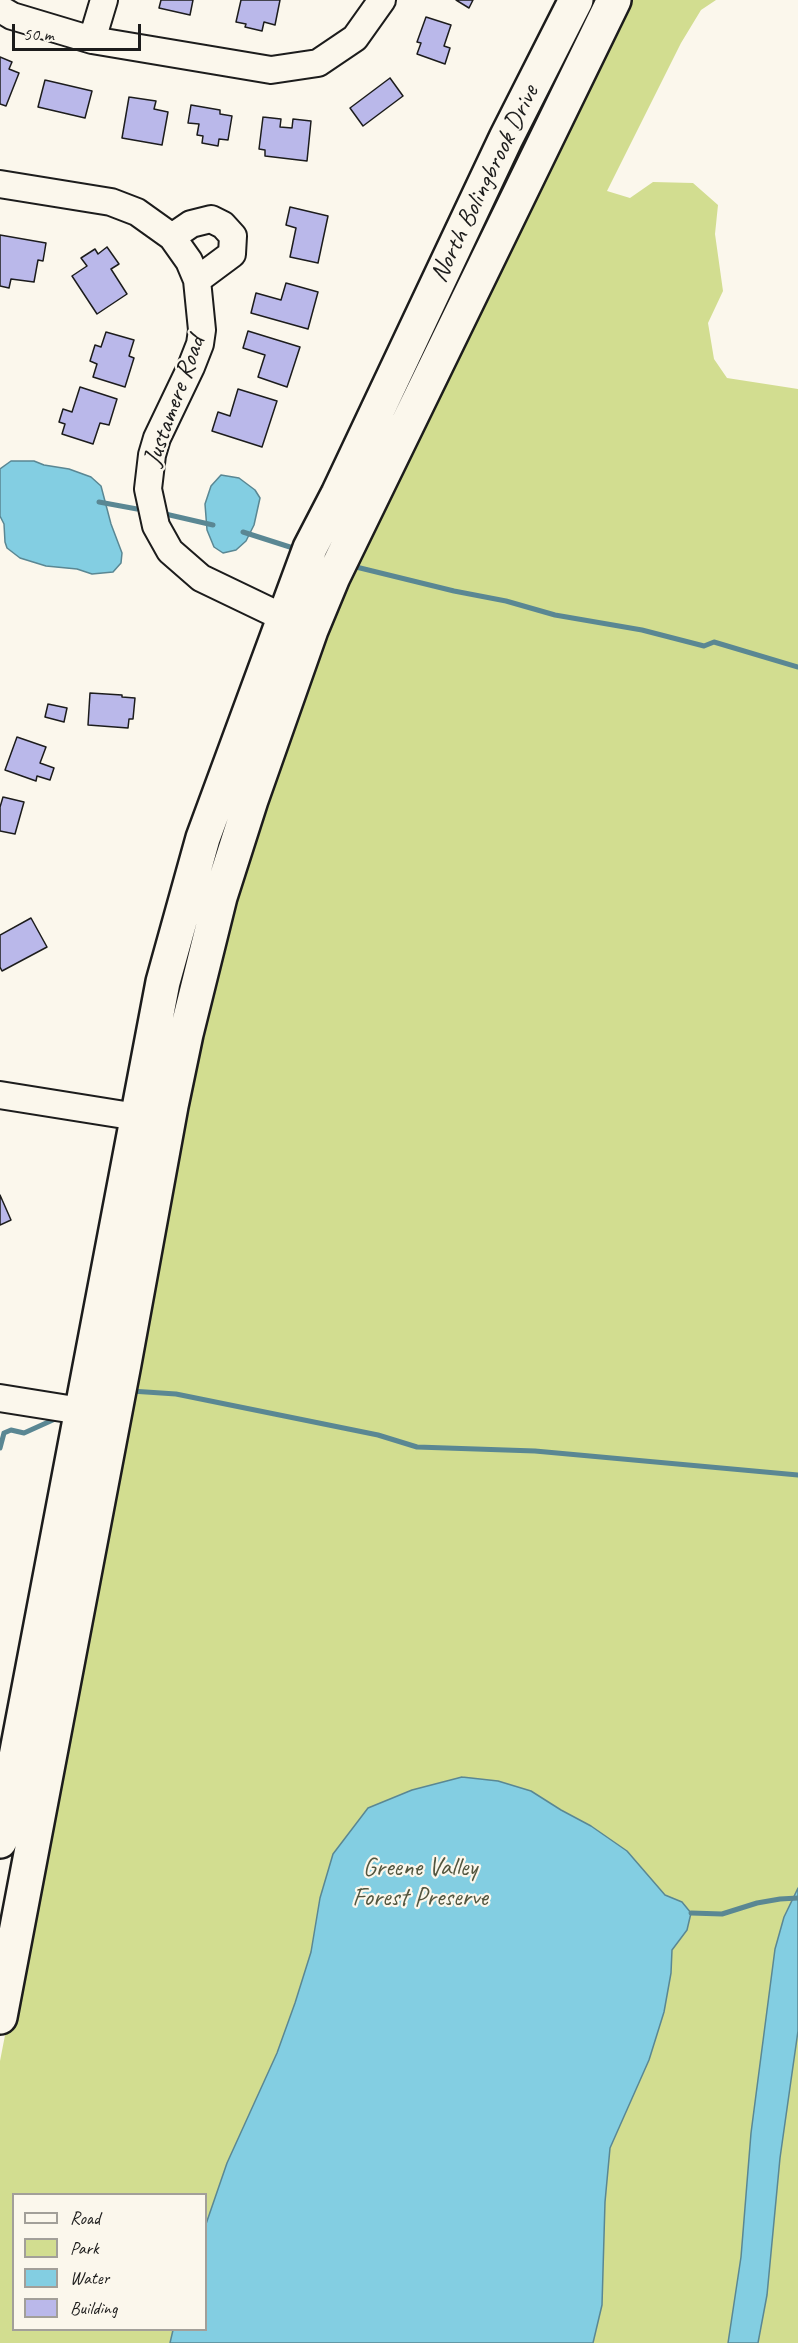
<!DOCTYPE html>
<style>
body{margin:0}
#map{position:relative;width:798px;height:2343px;overflow:hidden;background:#fbf7ec;font-family:Caveat,sans-serif}
canvas{display:block}
.legend{position:absolute;left:12px;top:2193px;width:195px;height:138px;box-sizing:border-box;background:#fbf7ec;border:2px solid #a29f99;margin:0;padding:8px 10px;list-style:none;font-size:18px;color:#1c1c1c}
.legend li{display:flex;align-items:center;gap:12px;height:30px}
.legend b{width:30px;border:2px solid #a29f99}
.scale{position:absolute;left:12px;top:24px;width:129px;height:27px;box-sizing:border-box;border:3px solid #1c1c1c;border-top:0;padding-left:8px;font-size:18px;line-height:21px;white-space:nowrap;color:#1c1c1c;-webkit-text-stroke:4px #fbf7ec;paint-order:stroke}
</style>
<div id="map">
<canvas width="798" height="2343"></canvas>
<ul class="legend">
<li><b style="height:8px;background:#fbf7ec"></b>Road</li>
<li><b style="height:16px;background:#d2dd90"></b>Park</li>
<li><b style="height:16px;background:#83cee2"></b>Water</li>
<li><b style="height:16px;background:#bab8ea"></b>Building</li>
</ul>
<div class="scale">50 m</div>
</div>
<script>
const c = document.querySelector('canvas').getContext('2d');
c.lineJoin = 'round';
function fill(path, color) { c.fillStyle = color; c.fill(path, 'evenodd'); }
const poly = rows => new Path2D(rows.map(r => 'M' + r).join(''));
function strokePath(path, color, width, dash) { c.strokeStyle = color; c.lineWidth = width; c.lineCap = dash ? 'butt' : 'round'; c.setLineDash(dash || []); c.stroke(path); }
function drawText(font, color, halo, rows, align = 'center') {
  c.font = font + ' Caveat,sans-serif'; c.lineWidth = 4.5; c.setLineDash([]); c.textBaseline = 'middle'; c.strokeStyle = halo; c.fillStyle = color; for (const [text, x, y, turn = 0] of rows) {
    c.save(); c.translate(x, y); c.rotate((+turn || 0) * Math.PI / 180); c.textAlign = isNaN(turn) ? turn : align; if (halo) c.strokeText(text, 0, 0); c.fillText(text, 0, 0); c.restore();
  }
}
const green = poly([
 [629,0,716,0,701,10,681,43,607,191,630,198,653,182,693,183,718,205,715,234,723,291,708,323,714,359,727,378,798,389,798,2343,0,2343,0,2061,179,1138,233,899,342,585],
 [14,2194,206,2194,206,2330,14,2330]
]);
const water = poly([
 [11,461,34,461,44,465,69,469,91,477,101,486,111,524,122,553,121,563,113,572,92,574,77,569,46,566,20,558,7,548,5,542,4,524,0,516,0,469,11,461],
 [221,475,239,478,255,490,260,498,254,525,246,541,236,550,223,553,214,547,207,530,205,504,211,486,221,475],
 [462,1777,498,1781,531,1791,561,1810,591,1826,627,1851,665,1895,682,1902,691,1913,687,1930,672,1950,671,1973,664,2012,649,2060,610,2148,605,2202,602,2305,593,2343,170,2343,173,2330,206,2330,206,2224,227,2163,277,2053,295,2003,311,1952,320,1898,333,1854,368,1808,412,1790,462,1777],
 [798,1888,798,2031,780,2158,767,2295,758,2343,728,2343,741,2257,751,2133,775,1949,784,1917,798,1888]
]);
const stream = poly([
 [99,502,137,509],
 [161,513,213,525],
 [243,532,293,548],
 [352,566,454,591,506,601,555,615,642,630,704,646,714,642,798,667],
 [131,1391,176,1394,378,1435,417,1447,535,1451,798,1475],
 [4,1433,11,1430,24,1433,55,1419],
 [0,1448,4,1433],
 [691,1913,722,1914,757,1903,780,1899,798,1898]
]);
const building = poly([
 [161,0,193,0,190,15,159,8,161,0],
 [241,0,280,0,275,25,264,22,262,31,245,27,246,24,236,22,241,0],
 [456,0,473,0,469,8,456,0],
 [426,17,451,25,444,46,450,48,445,64,417,54,421,43,417,42,426,17],
 [0,57,12,62,9,69,19,73,6,106,0,104,0,57],
 [390,78,403,96,363,126,350,108,390,78],
 [45,80,92,91,85,118,38,107,45,80],
 [129,97,156,101,154,109,168,112,162,145,122,138,129,97],
 [191,105,220,110,220,114,232,116,228,140,219,139,218,146,202,143,203,136,197,135,199,124,188,123,191,105],
 [263,117,281,119,280,127,292,128,293,119,311,121,307,161,265,156,265,150,259,149,263,117],
 [290,207,328,216,318,263,290,257,296,228,286,225,290,207],
 [0,235,46,243,43,261,38,260,34,282,11,279,9,288,0,286,0,235],
 [107,247,119,264,111,269,127,294,97,314,72,276,87,266,81,258,95,249,98,254,107,247],
 [286,283,318,292,308,329,251,313,256,293,281,300,286,283],
 [248,331,300,347,287,387,258,377,265,355,243,348,248,331],
 [106,332,134,340,129,356,134,358,125,387,93,377,97,364,90,361,95,345,101,347,106,332],
 [80,387,117,399,109,425,100,423,93,444,62,434,65,424,59,422,63,409,72,412,80,387],
 [238,389,277,401,262,447,212,431,218,412,230,416,238,389],
 [90,693,122,695,122,697,135,698,133,719,129,719,128,728,88,725,90,693],
 [48,704,67,708,64,722,45,717,48,704],
 [17,737,46,747,40,763,54,768,50,780,37,776,36,781,5,770,17,737],
 [3,797,24,802,15,834,0,831,0,807,3,797],
 [31,918,47,947,2,971,0,967,0,935,31,918],
 [0,1195,11,1220,0,1225,0,1195]
]);
const minor = poly([
 [0,9,12,16,92,40,271,70,318,63,355,38,382,0],
 [92,40,104,0],
 [0,184,111,202,137,212,172,237,189,261,197,280,202,330,200,344,191,367,157,438,152,455,148,489,156,526,170,551,201,578,301,626],
 [172,237,191,224,211,219,223,225,233,236,232,254,197,280],
 [0,1095,156,1120],
 [0,1398,81,1411]
]);
const major = poly([
 [0,1841,163,982,203,838,310,548,338,494,506,138,576,0],
 [0,2017,124,1364,171,1106,186,1034,220,897,251,800,311,630,333,577,614,0]
]);
const streetNames = [
 ["North Bolingbrook Drive",485,184,-64],
 ["Justamere Road",175,401,-70]
];
const parkNames = [
 ["Greene Valley",420,1868],
 ["Forest Preserve",420,1898]
];
fill(green, '#d2dd90');
fill(water, '#83cee2');
strokePath(water, '#5a8793', 1.5);
strokePath(stream, '#5a8793', 5);
fill(building, '#bab8ea');
strokePath(building, '#1c1c1c', 1.5);
strokePath(minor, '#1c1c1c', 30);
strokePath(major, '#1c1c1c', 38);
strokePath(minor, '#fbf7ec', 26);
strokePath(major, '#fbf7ec', 33);
drawText('26px', '#1c1c1c', '#fbf7ec', streetNames);
drawText('26px', '#53563f', '#fbf7ec', parkNames);
</script>
